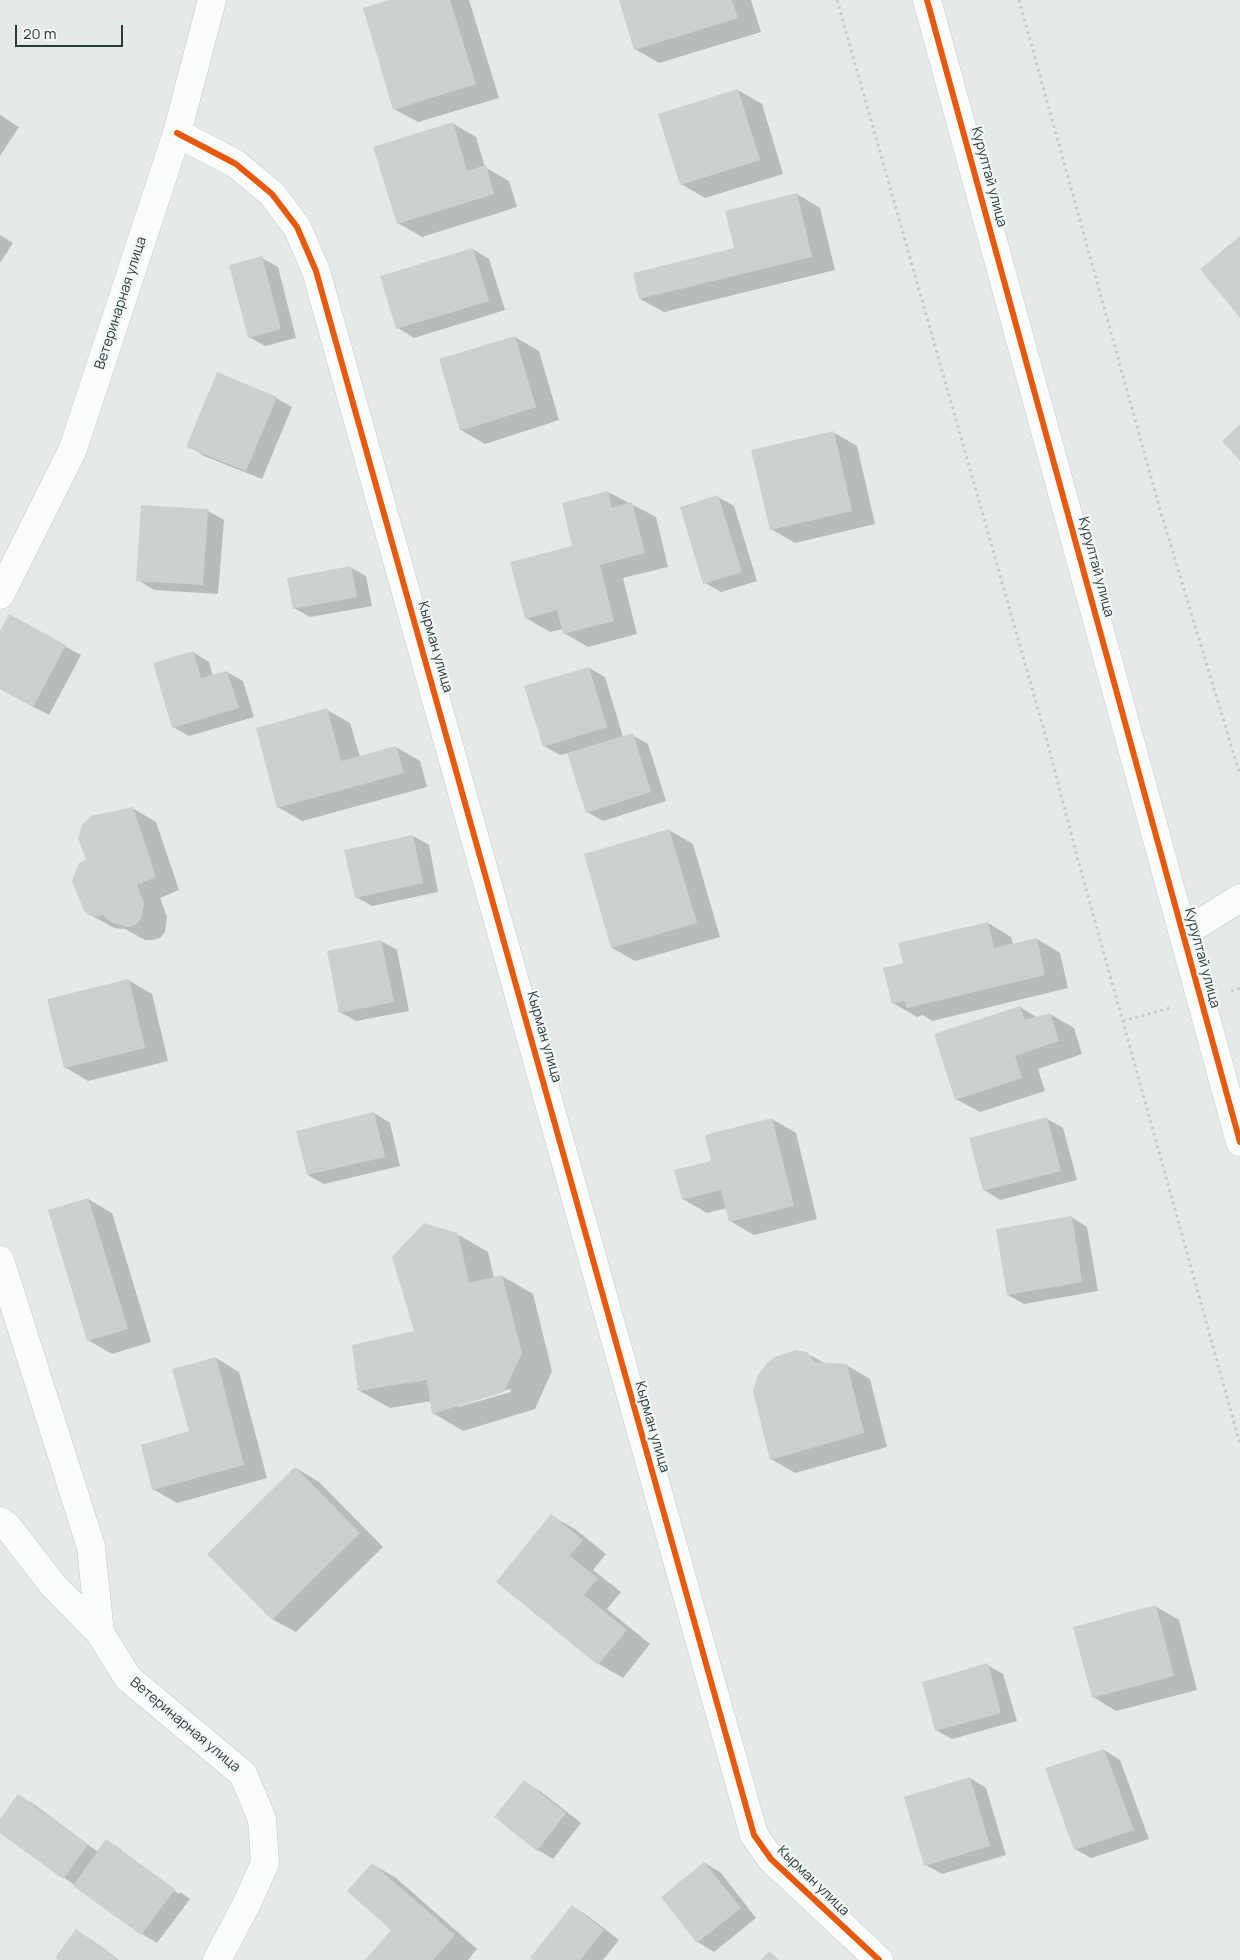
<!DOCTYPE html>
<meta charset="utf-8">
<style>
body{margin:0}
#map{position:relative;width:1240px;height:1960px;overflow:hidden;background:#e5eae9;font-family:Manrope,sans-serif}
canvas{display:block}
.scale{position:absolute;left:15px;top:25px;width:108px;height:22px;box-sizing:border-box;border:2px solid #243c3a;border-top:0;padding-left:6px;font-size:15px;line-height:18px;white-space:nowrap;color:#243c3a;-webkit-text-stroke:4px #f3f8f7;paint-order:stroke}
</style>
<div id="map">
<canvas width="1240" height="1960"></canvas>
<div class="scale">20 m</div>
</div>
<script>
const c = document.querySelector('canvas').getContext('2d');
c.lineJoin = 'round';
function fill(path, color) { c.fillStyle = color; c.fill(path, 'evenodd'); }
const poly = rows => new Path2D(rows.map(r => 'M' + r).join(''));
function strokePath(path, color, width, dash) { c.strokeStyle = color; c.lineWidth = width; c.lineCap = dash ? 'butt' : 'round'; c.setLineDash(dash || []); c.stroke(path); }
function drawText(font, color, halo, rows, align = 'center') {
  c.font = font + ' Manrope,sans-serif'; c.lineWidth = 4.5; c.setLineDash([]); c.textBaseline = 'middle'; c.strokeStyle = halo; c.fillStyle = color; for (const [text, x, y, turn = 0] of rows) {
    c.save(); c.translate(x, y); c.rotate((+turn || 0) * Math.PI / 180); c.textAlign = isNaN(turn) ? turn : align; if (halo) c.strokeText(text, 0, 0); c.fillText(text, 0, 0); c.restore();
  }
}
const shadow = poly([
 [392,0,469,0,499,98,418,122,394,109],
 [621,0,751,0,761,32,659,63,635,49],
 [738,90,762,104,783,174,705,198,681,184],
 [0,115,19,127,0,156],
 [452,123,476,137,485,167,509,181,517,207,422,237,398,223],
 [797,194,820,208,835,270,664,312,640,299,735,249],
 [0,235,13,243,0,263],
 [473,249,489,259,505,310,414,338,398,328],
 [262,258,278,267,296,338,265,346,249,337],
 [515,337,539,351,559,420,485,444,461,430],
 [276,398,292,407,262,479,204,456,188,446],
 [833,432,857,446,875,524,795,543,771,529],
 [608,492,656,517,668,567,623,578,637,634,588,647,564,633,563,629,550,632,526,618],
 [718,497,734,506,757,581,721,592,705,583],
 [208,511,224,520,218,594,154,590,138,580],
 [350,567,366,576,372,606,310,617,294,608],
 [10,616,81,655,49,715,0,689,0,634],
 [193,652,209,662,213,676,227,672,243,681,254,717,189,736,173,727],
 [589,668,605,677,623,737,632,735,648,744,666,801,603,821,587,812,568,753,560,755,544,746],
 [327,710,350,723,360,757,396,747,420,761,427,787,302,821,278,807],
 [132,808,156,822,179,890,160,898,167,917,165,932,160,938,152,940,145,940,125,929,114,928,89,914,88,860],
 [669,830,693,844,720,937,635,961,612,948],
 [413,836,429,845,438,892,372,906,356,897],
 [988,923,1011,937,1013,944,1037,939,1060,953,1068,988,932,1021,923,1015,917,1017,893,1003],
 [381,941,397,950,409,1011,356,1021,340,1012],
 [128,980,152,994,168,1061,88,1081,65,1067],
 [1020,1007,1038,1018,1050,1014,1074,1028,1082,1054,1038,1069,1045,1091,980,1112,956,1099],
 [374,1113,390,1123,400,1166,324,1184,308,1175],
 [772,1119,796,1133,817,1219,754,1235,730,1221,727,1208,707,1213,683,1199,713,1161],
 [1047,1119,1063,1128,1077,1180,1000,1200,984,1190],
 [88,1199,112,1213,151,1342,112,1354,88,1340],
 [1071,1217,1087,1227,1098,1291,1024,1304,1008,1295],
 [457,1234,488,1252,494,1278,502,1276,533,1294,552,1371,535,1409,463,1431,433,1413,431,1401,390,1408,360,1391,416,1332],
 [510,1389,511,1392,458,1407,458,1405],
 [806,1353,826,1364,846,1365,870,1379,887,1447,795,1473,771,1459],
 [216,1358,239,1372,267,1478,177,1503,153,1489,191,1432],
 [296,1468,319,1482,383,1547,296,1632,272,1619],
 [552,1516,575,1529,606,1554,593,1570,621,1592,607,1609,650,1644,623,1678,599,1664,497,1582],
 [1155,1606,1179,1620,1197,1690,1116,1711,1093,1697],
 [987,1665,1003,1674,1017,1721,952,1739,936,1730],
 [1104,1750,1120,1760,1149,1839,1091,1858,1075,1849],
 [970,1778,986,1788,1006,1855,942,1874,926,1865],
 [524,1782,540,1791,581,1823,553,1859,538,1850],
 [19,1796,35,1805,98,1852,107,1841,121,1849,121,1851,179,1894,180,1892,190,1899,157,1943,142,1934,0,1831,0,1821],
 [705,1863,721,1873,756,1918,714,1952,698,1942,662,1897],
 [372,1864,396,1878,477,1949,468,1960,367,1960,393,1930],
 [572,1906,588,1916,619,1940,603,1960,535,1960],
 [76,1931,92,1940,119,1960,61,1960]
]);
const building = poly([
 [388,0,450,0,476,84,393,110,363,8],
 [619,0,732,0,738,18,634,50],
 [738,89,760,160,680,185,658,114],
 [453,122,467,171,486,165,494,194,397,224,373,147],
 [797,193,812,257,639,299,633,273,734,248,725,211],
 [1240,236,1240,318,1200,269],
 [473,248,489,301,396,329,380,276],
 [262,256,281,329,248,338,229,265],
 [515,336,536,407,460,431,439,359],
 [217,372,277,397,246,471,186,447],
 [1240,424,1240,461,1222,441],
 [834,431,852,511,770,530,751,450],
 [608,491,612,508,632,502,645,553,600,565,614,621,563,634,557,610,525,619,510,562,572,546,562,503],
 [718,495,742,572,703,584,680,507],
 [141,505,208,509,203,585,136,581],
 [351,566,357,597,293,609,287,578],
 [9,614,66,645,33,707,0,689,0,631],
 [193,651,201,678,227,671,239,708,172,728,153,663],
 [589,667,607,727,543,747,524,686],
 [327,708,341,761,396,746,404,773,277,808,256,728],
 [633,733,651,792,586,813,567,753],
 [133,807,156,877,137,885,144,903,141,919,136,925,128,927,112,923,103,915,97,916,89,915,84,911,72,881,79,863,86,860,78,838,82,825,91,816],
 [669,829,697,923,611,948,584,854],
 [413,835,423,883,355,898,344,850],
 [988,922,994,948,1037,938,1045,975,907,1008,905,1001,892,1004,883,968,903,963,898,943],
 [381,940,394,1002,339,1013,327,951],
 [129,979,145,1048,64,1068,47,999],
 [1020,1006,1025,1020,1050,1013,1059,1041,1015,1056,1022,1078,955,1100,934,1034],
 [374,1112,385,1157,307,1175,296,1131],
 [1047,1117,1061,1171,983,1191,969,1138],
 [772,1118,794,1206,729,1222,721,1190,682,1200,674,1170,711,1161,705,1135],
 [88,1198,128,1329,87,1341,48,1210],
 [1072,1216,1082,1282,1007,1295,996,1229],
 [424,1223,458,1233,469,1283,502,1275,522,1353,504,1392,432,1414,427,1380,358,1391,352,1345,414,1331,392,1257],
 [796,1350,807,1352,815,1362,847,1364,864,1433,770,1460,753,1391,758,1375,769,1361,775,1357],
 [216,1357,244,1465,152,1490,141,1445,189,1431,172,1369],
 [295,1467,360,1533,272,1620,207,1554],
 [551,1514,583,1540,570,1556,598,1578,584,1595,627,1630,598,1665,496,1582],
 [1156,1605,1174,1676,1092,1698,1073,1627],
 [988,1663,1001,1713,935,1731,922,1682],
 [1104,1749,1134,1830,1074,1850,1045,1768],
 [970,1777,990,1846,924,1866,904,1797],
 [524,1780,566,1813,537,1851,494,1817],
 [18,1794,88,1845,63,1879,0,1833,0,1819],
 [106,1839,175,1889,141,1935,73,1886],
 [704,1862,741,1908,697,1943,661,1897],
 [372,1863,455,1935,433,1960,365,1960,391,1930,347,1891],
 [572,1905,604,1930,580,1960,533,1960,530,1958],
 [76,1929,118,1960,59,1960,55,1958],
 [769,1951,779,1960,761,1960]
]);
const path = poly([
 [837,0,1047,741,1078,860,1240,1444],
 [1019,0,1159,506,1240,775],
 [1231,991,1240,988],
 [1123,1021,1170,1008]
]);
const minor = poly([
 [927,0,1240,1142],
 [177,133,236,164,272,194,297,227,316,271,754,1835,771,1859,879,1960],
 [0,595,73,449,177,133,212,0],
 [1183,934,1240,898],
 [0,1260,91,1547,100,1633,128,1678,243,1774,262,1819,265,1863,247,1903,217,1960],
 [0,1521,8,1527,52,1584,100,1633]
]);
const cycleway = poly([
 [927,0,1240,1142],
 [177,133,236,164,272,194,297,227,316,271,754,1835,771,1859,879,1960]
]);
const streetNames = [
 ["Курултай улица",989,177,75],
 ["Ветеринарная улица",121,303,-72],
 ["Курултай улица",1096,567,75],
 ["Кырман улица",435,647,74],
 ["Курултай улица",1202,958,75],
 ["Кырман улица",544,1037,74],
 ["Кырман улица",652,1427,74],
 ["Ветеринарная улица",185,1725,40],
 ["Кырман улица",813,1881,44]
];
fill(shadow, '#0003');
fill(building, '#ccd1d0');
strokePath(minor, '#c2c7c6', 29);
strokePath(path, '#c2cac9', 3, [2.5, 4]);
strokePath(minor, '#fbfcfc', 28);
strokePath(cycleway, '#e8590c', 6);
drawText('14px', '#243c3a', '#f3f8f7', streetNames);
</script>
